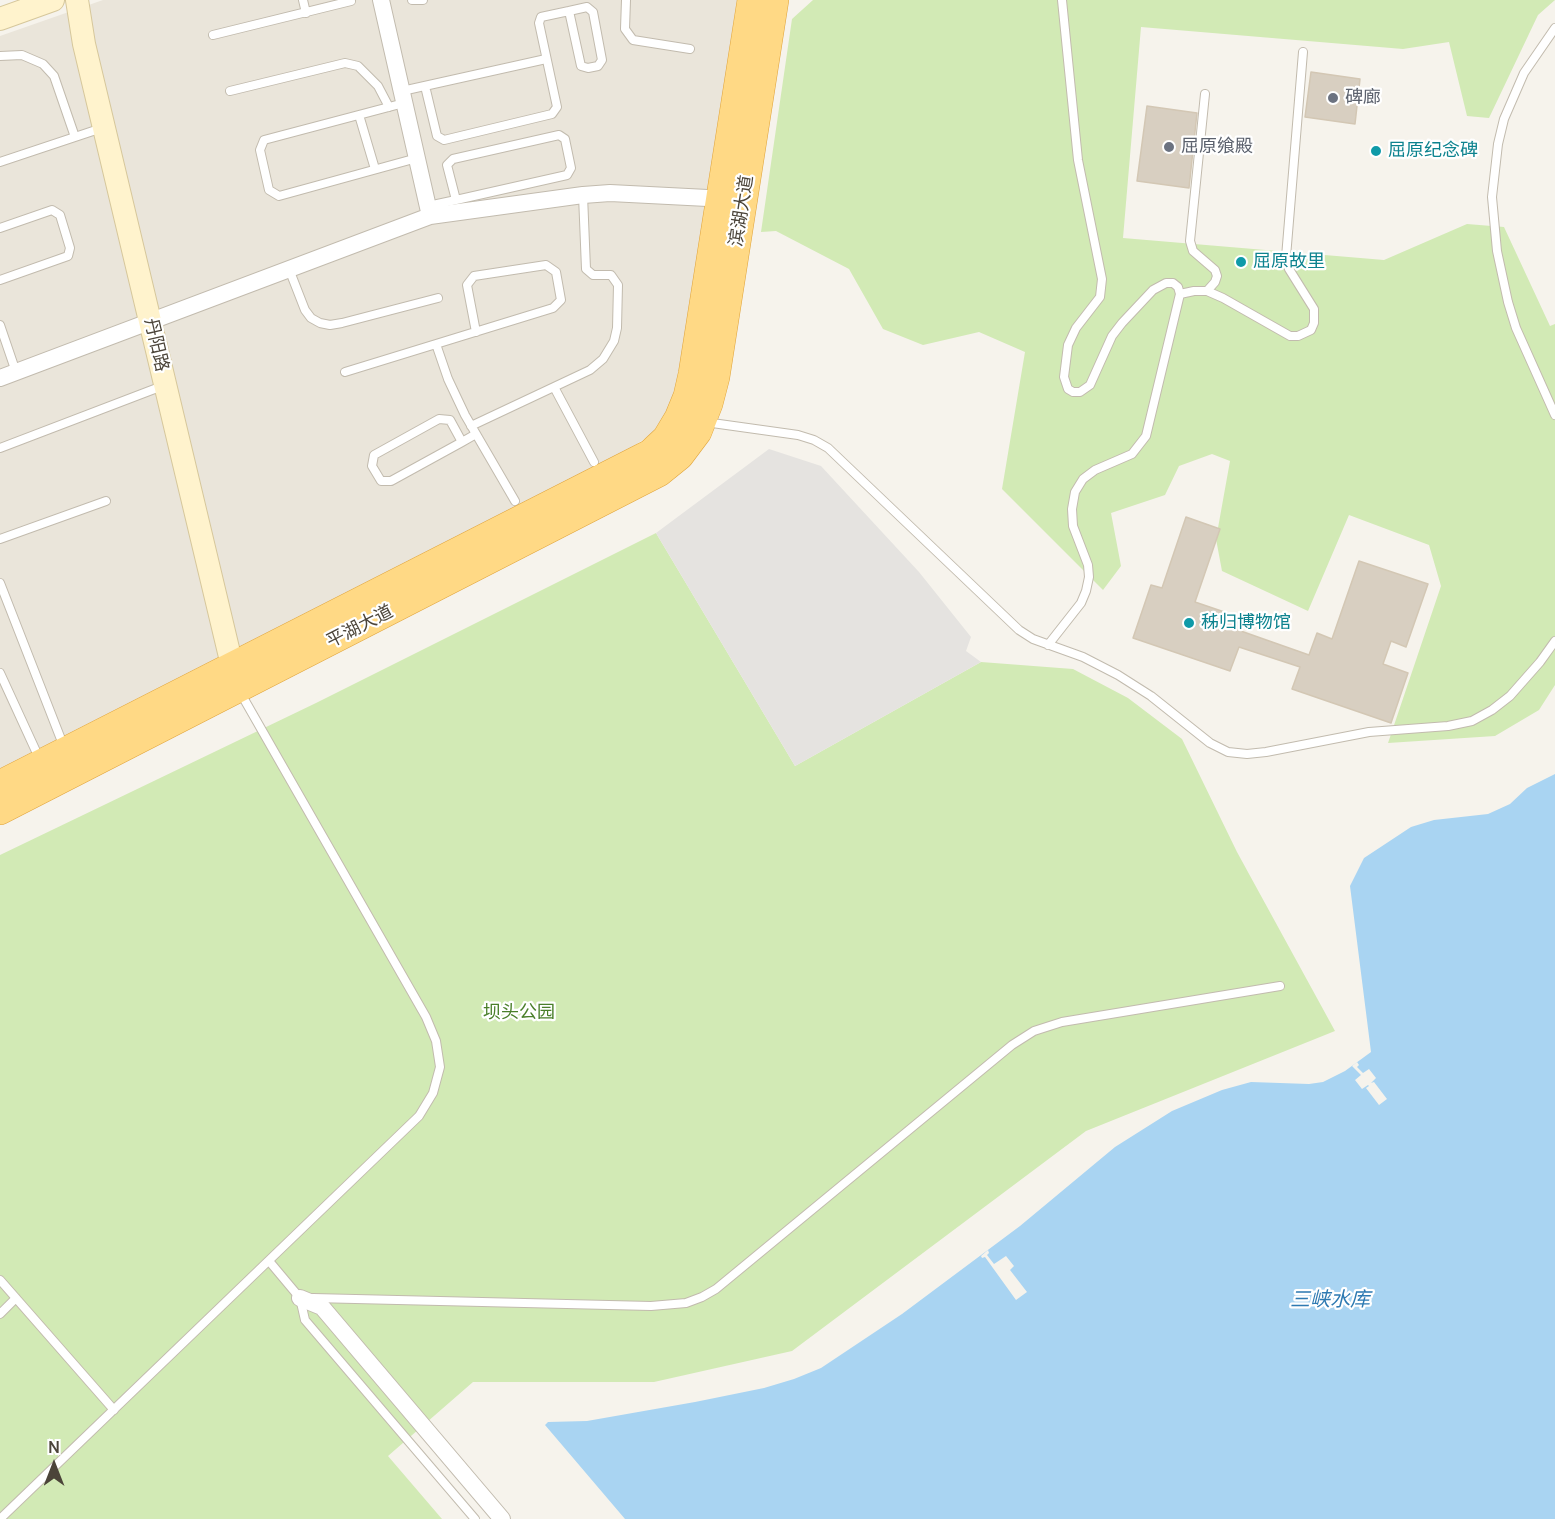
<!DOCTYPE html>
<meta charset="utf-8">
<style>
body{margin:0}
#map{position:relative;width:1555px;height:1519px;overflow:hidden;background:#f6f3ec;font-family:Manrope,sans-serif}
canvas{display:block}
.north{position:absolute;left:24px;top:1435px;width:60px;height:60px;-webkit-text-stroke:4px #fff;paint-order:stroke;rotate:0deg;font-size:16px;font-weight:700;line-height:24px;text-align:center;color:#4b4439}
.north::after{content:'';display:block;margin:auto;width:21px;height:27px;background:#4b4439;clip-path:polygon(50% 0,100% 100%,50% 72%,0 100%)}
</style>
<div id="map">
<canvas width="1555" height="1519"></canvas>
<div class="north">N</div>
</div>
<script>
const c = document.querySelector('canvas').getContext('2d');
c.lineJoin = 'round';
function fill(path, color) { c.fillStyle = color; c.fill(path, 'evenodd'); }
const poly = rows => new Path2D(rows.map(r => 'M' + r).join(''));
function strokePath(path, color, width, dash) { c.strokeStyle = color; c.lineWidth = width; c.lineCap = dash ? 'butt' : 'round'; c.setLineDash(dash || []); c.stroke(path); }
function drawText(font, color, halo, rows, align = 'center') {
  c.font = font + ' Manrope,"Noto Sans SC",sans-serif'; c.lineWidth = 4.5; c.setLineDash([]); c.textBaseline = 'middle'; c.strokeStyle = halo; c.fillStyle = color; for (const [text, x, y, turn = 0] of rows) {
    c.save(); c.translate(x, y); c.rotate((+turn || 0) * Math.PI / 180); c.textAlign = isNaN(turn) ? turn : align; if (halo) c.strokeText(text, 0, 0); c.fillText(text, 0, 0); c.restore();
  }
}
const residential = poly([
 [103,0,737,0,684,362,671,405,653,433,619,456,0,773,0,36]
]);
const green = poly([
 [813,0,1555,0,1538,15,1489,118,1467,116,1449,42,1403,49,1141,27,1123,238,1384,260,1467,224,1504,227,1550,326,1555,324,1555,685,1539,710,1495,736,1388,743,1441,586,1429,545,1349,515,1308,611,1222,571,1216,539,1230,461,1212,454,1179,466,1165,495,1111,513,1121,566,1103,590,1002,489,1025,352,979,332,923,345,883,329,849,269,776,231,761,232,792,19],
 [656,533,795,766,981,662,1073,669,1128,698,1182,739,1237,852,1335,1031,1086,1131,792,1351,654,1382,473,1382,388,1456,442,1519,0,1519,0,855,316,703]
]);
const parking = poly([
 [769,449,821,466,919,572,971,637,966,651,981,662,795,766,656,533]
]);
const water = poly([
 [1555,774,1555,1519,625,1519,545,1425,548,1422,587,1421,695,1402,764,1388,794,1379,821,1368,902,1314,1020,1226,1115,1147,1172,1111,1222,1090,1251,1082,1309,1084,1323,1082,1345,1071,1371,1052,1350,886,1364,858,1411,827,1434,820,1488,814,1510,804,1527,788]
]);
const pier = poly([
 [1357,1062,1359,1065,1357,1067,1363,1073,1369,1069,1376,1078,1371,1083,1374,1082,1387,1099,1379,1105,1366,1088,1369,1086,1368,1085,1362,1089,1355,1080,1361,1075,1352,1066],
 [988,1250,989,1253,987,1255,994,1264,1006,1256,1014,1266,1010,1270,1027,1292,1016,1300,985,1257,982,1258,981,1256]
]);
const building = poly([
 [1311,72,1360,79,1355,124,1305,117,1311,72],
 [1147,106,1197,113,1189,188,1137,181,1147,106],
 [1186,517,1220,529,1195,602,1242,618,1238,630,1309,655,1317,633,1332,639,1359,561,1428,584,1406,647,1391,641,1383,664,1408,673,1391,723,1292,689,1300,667,1239,647,1230,671,1133,638,1151,585,1162,588,1186,517]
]);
const service = poly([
 [303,0,306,13],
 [412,0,423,0],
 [626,0,625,29,633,40,690,49],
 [1555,28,1524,73,1504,119,1498,144,1492,197,1497,251,1508,302,1516,328,1555,415],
 [213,35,351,1],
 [0,56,22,55,43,64,54,76,75,137],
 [425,86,437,136,444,140,552,114,557,107,539,23,541,17,569,11,587,7,593,12,602,60,598,66,588,68,581,66,569,11],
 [230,91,345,63,358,66,378,86,389,107],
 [402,91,546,59],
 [1205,94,1190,241,1193,251,1215,270,1217,276,1215,282,1207,291],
 [404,103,264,140,260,150,269,190,279,196,417,158],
 [359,115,375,169],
 [0,162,102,128],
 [428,206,456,200,567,175,571,168,565,139,559,135,453,159,447,165,456,200],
 [0,228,52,210,60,215,70,248,68,256,0,280],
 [289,269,305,310,311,318,320,323,330,325,342,323,438,298],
 [1180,294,1194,291,1207,291,1223,298,1290,336,1298,336,1311,330,1314,323,1314,309,1289,269,1286,257,1303,52],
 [0,325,16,372],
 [436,344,448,379,465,415,515,501],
 [345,372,553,308,561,300,556,272,546,265,474,276,467,285,476,332],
 [554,387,594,462],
 [705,422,798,435,814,440,828,448,1019,630,1033,639,1083,657,1118,675,1151,696,1210,743,1228,752,1247,754,1266,752,1369,732,1448,726,1472,721,1492,710,1510,696,1540,662,1555,641],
 [471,426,590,370,603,359,614,341,617,328,618,285,611,275,593,275,586,269,583,195],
 [462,442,450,420,439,419,374,455,372,466,381,481,391,481,462,442,476,434],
 [0,448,165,385],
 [0,539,106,501],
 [0,583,64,747],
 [1048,645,1081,603,1086,591,1089,577,1088,565,1073,526,1072,509,1075,492,1083,479,1095,470,1132,454,1146,436,1180,294,1178,287,1173,283,1166,283,1153,290,1122,323,1112,336,1090,385,1080,392,1073,392,1068,389,1064,377,1068,345,1076,328,1100,297,1102,279,1078,160,1062,0],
 [0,673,40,760],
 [269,1261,300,1298,305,1320,475,1519],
 [0,1280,114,1410],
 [313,1298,651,1306,686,1303,702,1297,716,1289,1012,1045,1034,1031,1062,1022,1280,986],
 [0,1314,16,1298],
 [0,1519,419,1116,433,1093,440,1067,436,1041,426,1017,240,692]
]);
const minor = poly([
 [381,0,430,216],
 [0,378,430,216,583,195,610,193,727,199],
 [300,1298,322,1307,502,1519]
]);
const secondary = poly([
 [77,0,84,44,236,682],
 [0,19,53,0]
]);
const trunk = poly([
 [0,784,650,453,666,438,678,418,687,396,692,374,751,0],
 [0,811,659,473,680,456,698,432,709,404,716,377,775,0]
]);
const markers = [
 [1333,98,6,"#6b7280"],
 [1169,147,6,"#6b7280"],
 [1376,151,6,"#0f9aa8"],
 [1241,262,6,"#0f9aa8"],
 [1189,623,6,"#0f9aa8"]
];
const worshipNames = [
 ["碑廊",1345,98],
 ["屈原飨殿",1181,147]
];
const cultureNames = [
 ["屈原纪念碑",1388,151],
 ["屈原故里",1253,262],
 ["秭归博物馆",1201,623]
];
const streetNames = [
 ["滨湖大道",742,211,-81],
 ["丹阳路",156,345,77],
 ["平湖大道",360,627,-27]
];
const parkNames = [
 ["坝头公园",519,1013]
];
const waterNames = [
 ["三峡水库",1330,1300]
];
fill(residential, '#eae5da');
fill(green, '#d2eab5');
fill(parking, '#e5e3e0');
fill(water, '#a9d4f2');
fill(pier, '#f6f3ec');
fill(building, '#d8cfc1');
strokePath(building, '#d3c7b4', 1.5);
strokePath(service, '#c2bbae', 10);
strokePath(minor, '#c2bbae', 18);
strokePath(secondary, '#d6c79b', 24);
strokePath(trunk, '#e0a43c', 28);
strokePath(service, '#fff', 8);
strokePath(minor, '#fff', 16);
strokePath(secondary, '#fff3cd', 22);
strokePath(trunk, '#ffd985', 27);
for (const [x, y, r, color] of markers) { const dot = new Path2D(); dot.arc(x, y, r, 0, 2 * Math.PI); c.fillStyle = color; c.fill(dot); strokePath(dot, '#fff', 2); }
drawText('18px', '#5b616d', '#fff', worshipNames, 'left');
drawText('18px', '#0d838f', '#fff', cultureNames, 'left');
drawText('18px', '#4b4439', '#fff', streetNames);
drawText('18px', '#4a7f2a', '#fff', parkNames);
drawText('italic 20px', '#2e7ab2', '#fff', waterNames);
</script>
